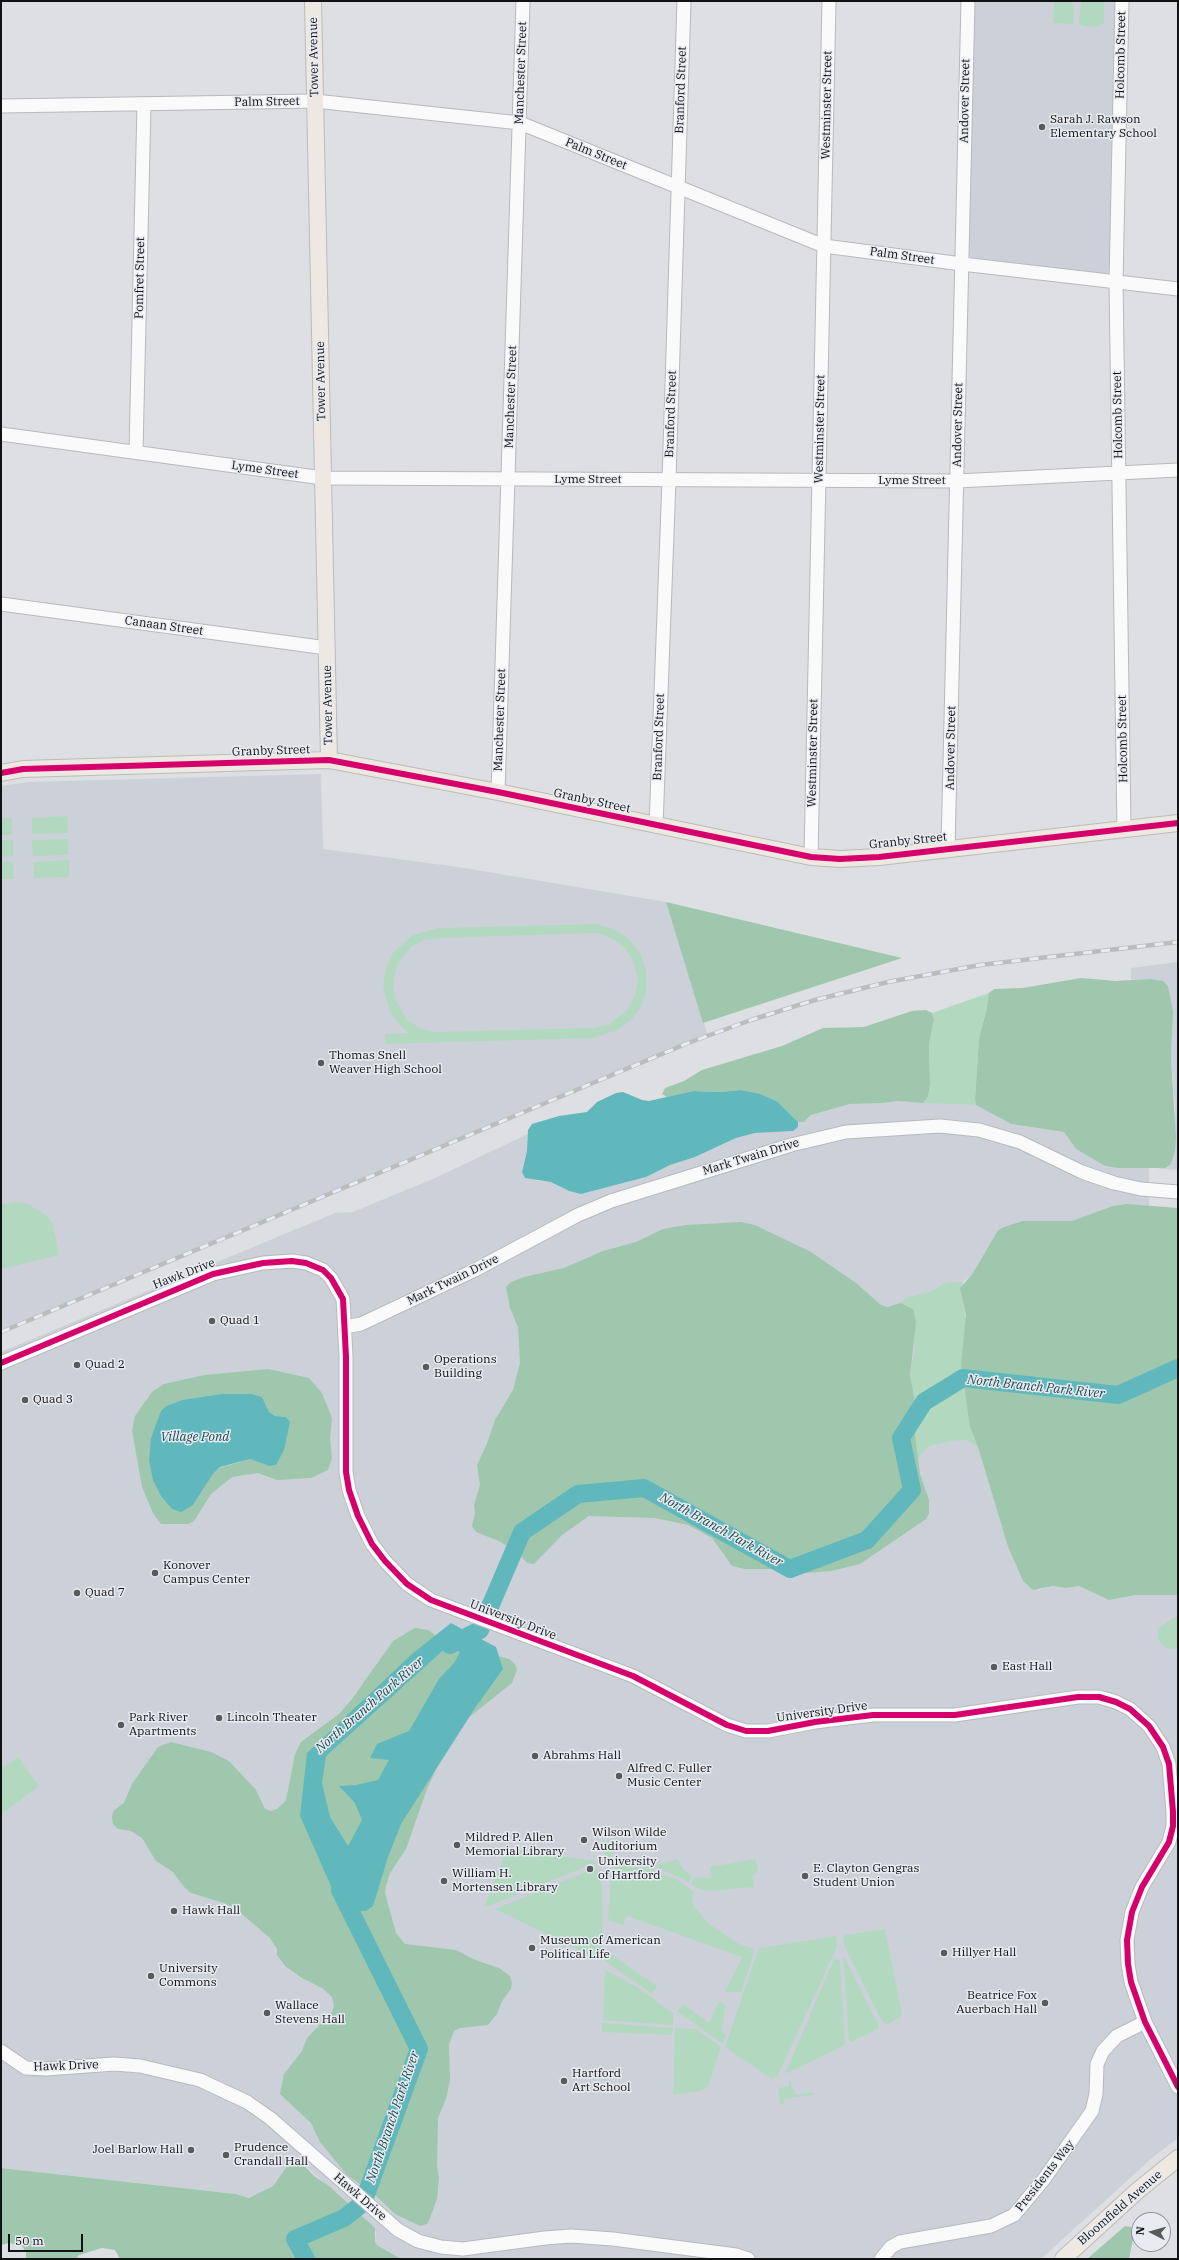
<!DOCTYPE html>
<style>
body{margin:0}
#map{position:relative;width:1179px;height:2260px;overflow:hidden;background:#dddfe2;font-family:"IBM Plex Serif",serif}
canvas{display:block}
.frame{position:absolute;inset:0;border:2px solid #111214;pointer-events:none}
.north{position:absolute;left:1131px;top:2212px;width:40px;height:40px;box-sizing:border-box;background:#e8ebf2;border:1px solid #929499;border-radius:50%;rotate:276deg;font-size:11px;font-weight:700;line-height:16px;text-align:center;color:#111214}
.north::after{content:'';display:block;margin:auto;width:14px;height:18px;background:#585a5c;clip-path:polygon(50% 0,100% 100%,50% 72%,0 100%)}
.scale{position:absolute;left:8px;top:2234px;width:75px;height:18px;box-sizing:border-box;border:2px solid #111214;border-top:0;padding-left:5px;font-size:12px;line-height:14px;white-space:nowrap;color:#111214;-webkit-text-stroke:3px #e8ebf2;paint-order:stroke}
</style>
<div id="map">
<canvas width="1179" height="2260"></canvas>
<div class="frame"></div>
<div class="north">N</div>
<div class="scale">50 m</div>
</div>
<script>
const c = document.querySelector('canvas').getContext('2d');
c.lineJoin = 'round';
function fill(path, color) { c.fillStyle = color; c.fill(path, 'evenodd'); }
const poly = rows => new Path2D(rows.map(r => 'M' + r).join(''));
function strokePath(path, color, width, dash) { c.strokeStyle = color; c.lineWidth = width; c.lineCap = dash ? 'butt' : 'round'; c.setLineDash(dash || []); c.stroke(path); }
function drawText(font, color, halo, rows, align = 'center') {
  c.font = font + ' "IBM Plex Serif",serif'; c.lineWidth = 3; c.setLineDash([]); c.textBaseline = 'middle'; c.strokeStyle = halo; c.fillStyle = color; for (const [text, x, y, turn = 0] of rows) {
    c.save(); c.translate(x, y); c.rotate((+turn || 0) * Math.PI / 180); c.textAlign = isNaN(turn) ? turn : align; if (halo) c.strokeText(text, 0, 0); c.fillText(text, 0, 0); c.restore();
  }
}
const built = poly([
 [974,1,1116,1,1110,268,1107,274,974,259,969,256],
 [321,774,323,849,458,867,666,902,708,1036,1,1332,1,786,28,782],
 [1178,962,1178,1170,1158,1169,1171,1164,1175,1151,1175,1105,1171,1058,1173,1012,1150,979,1131,980,1131,968],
 [897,1101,976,1105,1011,1124,1064,1132,1076,1149,1105,1166,1118,1168,1149,1168,1149,1206,1127,1204,1072,1221,1044,1221,998,1230,973,1273,963,1282,966,1322,963,1343,970,1427,978,1447,1008,1547,1023,1581,1039,1590,1053,1586,1066,1588,1079,1586,1109,1600,1136,1595,1178,1595,1178,2138,1152,2158,1041,2259,401,2259,377,2245,375,2242,376,2231,297,2158,291,2161,273,2186,249,2198,236,2194,1,2168,1,1352,335,1213,353,1212,435,1178,528,1134,527,1151,522,1171,538,1181,551,1182,569,1191,581,1194,646,1177,670,1165,695,1157,736,1138,755,1133,793,1131,798,1124,798,1122,804,1122,811,1115,850,1104,884,1103]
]);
const green = poly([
 [1056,1,1070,1,1074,7,1073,24,1053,23,1054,3],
 [1081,1,1104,1,1104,24,1100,24,1099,27,1082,26,1079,23],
 [67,816,68,833,32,834,32,818],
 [1,818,12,818,12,835,1,835],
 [68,839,68,855,33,856,32,840],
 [1,840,13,840,13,856,1,857],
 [69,860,69,877,34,878,33,862],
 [1,862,13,862,14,879,1,879],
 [597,924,614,929,629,939,640,953,646,970,647,988,642,1005,632,1019,618,1030,592,1038,385,1044,385,1034,409,1033,400,1026,390,1012,383,986,386,969,393,953,413,935,439,928],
 [597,933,613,939,626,949,634,963,638,979,635,996,627,1010,608,1025,592,1028,434,1032,420,1028,407,1020,396,1001,393,986,397,965,411,947,424,940,439,938],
 [989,993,986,1012,979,1038,975,1099,976,1105,923,1103,928,1097,930,1084,929,1045,934,1019,932,1013],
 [17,1202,28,1204,46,1215,53,1224,59,1255,1,1269,1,1205],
 [947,1282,963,1282,960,1288,966,1322,963,1343,962,1379,968,1406,970,1427,978,1447,966,1440,949,1441,927,1447,918,1459,915,1434,917,1414,910,1375,915,1349,907,1305,901,1303,907,1297,930,1292],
 [1174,1617,1178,1618,1178,1647,1173,1649,1167,1649,1158,1640,1158,1629],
 [18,1757,39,1786,1,1814,1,1769],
 [619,1839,620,1846,608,1858,605,1858,603,1842],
 [511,1849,595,1861,595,1863,488,1906,485,1905,506,1852],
 [677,1859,684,1870,692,1876,689,1882,654,1866],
 [755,1859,758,1871,753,1876,754,1887,712,1891,699,1889,691,1884,694,1877,712,1878,710,1867],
 [616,1864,645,1867,676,1879,693,1891,692,1904,709,1924,739,1944,753,1948,754,1954,741,1992,725,1992,742,1957,627,1916,623,1925,608,1920,611,1868],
 [595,1868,601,1873,603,1918,601,1961,495,1909],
 [885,1929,902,2014,899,2018,886,2025,879,2016,844,1945,843,1939,845,1935],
 [836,1936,837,1947,778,2075,772,2079,725,2047,757,1953,760,1948],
 [606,1951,657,1986,652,1994,605,1961],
 [845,1958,879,2026,878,2029,851,2042,849,2040,843,1959],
 [834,1959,840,1960,845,2043,843,2046,785,2074],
 [605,1970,639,1988,673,2013,673,2025,603,2020],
 [719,2001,725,2005,722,2032,726,2034,723,2044,677,2011,683,2004,709,2023],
 [602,2023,673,2028,672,2035,602,2032],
 [675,2028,696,2029,721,2047,708,2087,700,2091,673,2095],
 [789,2082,791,2082,792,2088,797,2095,813,2092,813,2095,784,2099,784,2104,780,2105,778,2088,789,2086]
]);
const forest = poly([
 [666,902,902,958,703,1023],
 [1081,978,1116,981,1150,979,1163,981,1168,986,1173,1012,1171,1058,1176,1138,1175,1151,1171,1164,1165,1168,1118,1168,1105,1166,1076,1149,1064,1132,1011,1124,976,1105,975,1099,979,1038,986,1012,989,993,994,989,1023,988],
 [926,1010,932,1013,934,1019,929,1045,930,1084,928,1097,923,1103,897,1101,884,1103,850,1104,811,1115,804,1122,798,1122,778,1102,740,1090,720,1092,693,1091,667,1097,662,1094,665,1088,684,1081,702,1070,782,1046,823,1028,864,1027,912,1011],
 [1127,1204,1178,1208,1178,1595,1136,1595,1109,1600,1079,1586,1066,1588,1053,1586,1033,1590,1023,1581,1008,1547,978,1447,970,1427,961,1364,966,1315,960,1288,973,1273,998,1230,1004,1227,1023,1221,1072,1221,1113,1206],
 [741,1222,755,1225,811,1252,856,1283,881,1305,887,1307,901,1303,913,1309,916,1322,910,1375,917,1414,915,1434,920,1474,929,1500,929,1513,926,1519,860,1564,831,1571,791,1574,772,1569,745,1569,732,1566,712,1538,688,1525,655,1518,589,1516,562,1535,534,1564,527,1563,518,1553,501,1542,476,1532,472,1526,475,1513,474,1505,480,1485,477,1465,486,1446,495,1420,513,1390,520,1363,518,1327,510,1308,506,1287,511,1282,524,1277,564,1268,603,1251,636,1242,663,1229,686,1225],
 [268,1369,309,1378,322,1393,332,1418,330,1438,332,1458,328,1470,311,1478,277,1480,258,1473,232,1477,211,1494,194,1521,188,1524,161,1524,153,1513,142,1487,132,1430,135,1416,152,1392,164,1384,205,1375],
 [221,1394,252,1394,262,1397,269,1412,275,1416,286,1417,269,1466,250,1459,220,1468,213,1474,193,1505,151,1438,166,1406,182,1400],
 [415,1628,428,1630,445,1642,509,1659,515,1664,517,1670,512,1683,468,1718,447,1746,427,1789,406,1849,390,1873,386,1886,385,1893,396,1933,405,1944,456,1950,473,1959,499,1968,510,1976,512,1983,511,1989,502,2001,497,2014,488,2025,460,2028,454,2031,449,2044,450,2080,446,2099,438,2118,437,2165,439,2178,437,2199,430,2218,427,2224,420,2226,395,2214,375,2195,347,2175,320,2142,311,2123,280,2094,284,2074,302,2051,307,2038,332,2012,334,2006,332,1997,322,1988,302,1978,285,1966,277,1955,277,1949,270,1938,236,1909,224,1903,191,1893,185,1888,173,1872,156,1861,142,1838,131,1831,118,1829,113,1824,112,1817,113,1811,124,1803,132,1784,158,1747,171,1742,211,1752,229,1761,256,1790,265,1809,271,1811,277,1809,286,1800,295,1754,301,1742,339,1714,352,1699,393,1641],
 [297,2158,314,2176,329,2186,375,2228,375,2242,377,2245,401,2259,120,2259,115,2250,102,2248,79,2255,76,2259,26,2259,26,2252,22,2246,9,2243,1,2245,1,2168,236,2194,249,2198,273,2186,291,2161],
 [1125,2226,1131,2227,1134,2234,1129,2259,1087,2259]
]);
const water = poly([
 [740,1090,760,1094,778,1102,798,1122,798,1127,793,1131,755,1133,736,1138,695,1157,670,1165,646,1177,581,1194,569,1191,551,1182,525,1178,522,1172,527,1151,528,1130,532,1124,559,1116,587,1112,597,1102,616,1093,623,1092,642,1100,649,1101,693,1091,720,1092],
 [221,1394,252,1394,262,1397,269,1412,275,1416,286,1417,290,1422,284,1450,276,1465,269,1466,250,1459,220,1467,213,1474,193,1505,181,1512,172,1509,161,1496,153,1480,149,1460,151,1438,161,1411,166,1406,182,1400],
 [451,1623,496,1647,503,1669,475,1708,401,1824,388,1857,373,1906,366,1911,342,1911,300,1816,307,1753,412,1654],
 [449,1645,460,1652,454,1663,439,1679,409,1731,377,1744,370,1758,389,1760,378,1780,356,1785,339,1786,355,1803,362,1820,348,1846,330,1817,322,1783,326,1756]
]);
const river = poly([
 [450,1645,480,1630,522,1532,578,1494,644,1488,790,1569,867,1540,912,1490,901,1438,924,1402,963,1378,1118,1395,1178,1368],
 [306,2259,295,2239,344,2218,363,2203,419,2049,340,1890]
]);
const minor = poly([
 [1122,1,1116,282,1124,829],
 [1,106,315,101,520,123,824,246,962,264,1178,289],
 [1,434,323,478,957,481,1178,470],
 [136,451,144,105],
 [1,604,327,648],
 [498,792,523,1],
 [656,826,669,480,684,1],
 [948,848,968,1],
 [811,857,829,1],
 [345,1327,361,1324,475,1270,578,1215,611,1201,791,1145,846,1132,940,1126,979,1130,1020,1142,1082,1172,1114,1183,1141,1189,1178,1192],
 [1,1363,213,1274,263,1263,292,1261,306,1263,323,1270,331,1278,343,1299,346,1357,346,1472,349,1490,358,1516,372,1544,385,1561,407,1584,431,1600,633,1676,727,1725,746,1731,768,1731,815,1722,873,1715,955,1715,1078,1697,1099,1697,1116,1702,1130,1709,1149,1726,1163,1747,1169,1764,1173,1812,1173,1826,1169,1842,1142,1887,1132,1912,1127,1940,1128,1964,1131,1982,1145,2022,1178,2087],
 [1,2051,26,2068,46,2069,114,2064,140,2066,200,2080,247,2102,270,2118,398,2230,418,2241,441,2247,463,2249,545,2238,571,2236,613,2239,736,2255,748,2259],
 [881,2259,891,2247,900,2242,991,2226,1014,2215,1044,2179,1092,2111,1096,2094,1097,2064,1103,2051,1117,2036,1145,2022]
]);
const major = poly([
 [313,1,329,760],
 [1,773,23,769,56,768,329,760,498,792,811,857,840,859,879,857,1178,823],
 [1063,2259,1136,2192,1178,2158]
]);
const rail = poly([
 [1,1332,688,1043,751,1020,815,1000,888,982,980,965,1178,942]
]);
const cycleway = poly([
 [1,773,23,769,56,768,329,760,498,792,811,857,840,859,879,857,1178,823],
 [1,1363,213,1274,263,1263,292,1261,306,1263,323,1270,331,1278,343,1299,346,1357,346,1472,349,1490,358,1516,372,1544,385,1561,407,1584,431,1600,633,1676,727,1725,746,1731,768,1731,815,1722,873,1715,955,1715,1078,1697,1099,1697,1116,1702,1130,1709,1149,1726,1163,1747,1169,1764,1173,1812,1173,1826,1169,1842,1142,1887,1132,1912,1127,1940,1128,1964,1131,1982,1145,2022,1178,2087]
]);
const markers = [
 [1042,127,4,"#585a5c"],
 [321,1063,4,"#585a5c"],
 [212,1321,4,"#585a5c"],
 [77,1365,4,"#585a5c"],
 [426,1367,4,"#585a5c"],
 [25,1400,4,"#585a5c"],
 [155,1573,4,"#585a5c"],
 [77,1593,4,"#585a5c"],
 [994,1667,4,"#585a5c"],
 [219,1718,4,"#585a5c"],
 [121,1725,4,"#585a5c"],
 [535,1756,4,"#585a5c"],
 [619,1776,4,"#585a5c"],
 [584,1840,4,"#585a5c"],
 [457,1845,4,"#585a5c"],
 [590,1869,4,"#585a5c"],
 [805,1876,4,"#585a5c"],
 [444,1881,4,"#585a5c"],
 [174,1911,4,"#585a5c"],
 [532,1948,4,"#585a5c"],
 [944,1953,4,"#585a5c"],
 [151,1976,4,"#585a5c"],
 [1045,2003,4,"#585a5c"],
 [267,2013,4,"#585a5c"],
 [564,2081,4,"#585a5c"],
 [191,2150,4,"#585a5c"],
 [226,2155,4,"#585a5c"]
];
const streetNames = [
 ["Holcomb Street",1121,55,-89],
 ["Tower Avenue",314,57,-91],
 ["Manchester Street",521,73,-88],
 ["Branford Street",681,90,-88],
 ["Andover Street",965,101,-89],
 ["Palm Street",267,102,-1],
 ["Westminster Street",827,105,-89],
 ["Palm Street",596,154,22],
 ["Palm Street",902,256,8],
 ["Pomfret Street",140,278,-89],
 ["Tower Avenue",321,381,-91],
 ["Manchester Street",511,397,-88],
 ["Branford Street",671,414,-88],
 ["Holcomb Street",1118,415,-91],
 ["Andover Street",958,425,-89],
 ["Westminster Street",820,429,-89],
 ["Lyme Street",265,470,8],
 ["Lyme Street",588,480],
 ["Lyme Street",912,481],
 ["Canaan Street",164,626,8],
 ["Tower Avenue",328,705,-91],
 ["Manchester Street",500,720,-88],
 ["Branford Street",659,737,-88],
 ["Holcomb Street",1123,739,-91],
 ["Andover Street",951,748,-89],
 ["Granby Street",271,751,-2],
 ["Westminster Street",813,753,-89],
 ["Granby Street",592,801,12],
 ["Granby Street",908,841,-6],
 ["Mark Twain Drive",751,1157,-17],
 ["Hawk Drive",184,1274,-21],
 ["Mark Twain Drive",453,1280,-26],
 ["University Drive",513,1620,21],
 ["University Drive",822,1712,-8],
 ["Hawk Drive",66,2066,-2],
 ["Presidents Way",1045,2176,-52],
 ["Hawk Drive",360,2197,41],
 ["Bloomfield Avenue",1120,2208,-41]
];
const poiNames = [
 ["Sarah J. Rawson",1050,120],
 ["Elementary School",1050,134],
 ["Thomas Snell",329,1056],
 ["Weaver High School",329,1070],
 ["Quad 1",220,1321],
 ["Operations",434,1360],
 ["Building",434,1374],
 ["Quad 2",85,1365],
 ["Quad 3",33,1400],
 ["Konover",163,1566],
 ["Campus Center",163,1580],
 ["Quad 7",85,1593],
 ["East Hall",1002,1667],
 ["Park River",129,1718],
 ["Apartments",129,1732],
 ["Lincoln Theater",227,1718],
 ["Abrahms Hall",543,1756],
 ["Alfred C. Fuller",627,1769],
 ["Music Center",627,1783],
 ["Wilson Wilde",592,1833],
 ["Auditorium",592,1847],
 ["Mildred P. Allen",465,1838],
 ["Memorial Library",465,1852],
 ["University",598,1862],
 ["of Hartford",598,1876],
 ["E. Clayton Gengras",813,1869],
 ["Student Union",813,1883],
 ["William H.",452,1874],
 ["Mortensen Library",452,1888],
 ["Hawk Hall",182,1911],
 ["Museum of American",540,1941],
 ["Political Life",540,1955],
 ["Hillyer Hall",952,1953],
 ["University",159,1969],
 ["Commons",159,1983],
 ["Beatrice Fox",1037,1996,"right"],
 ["Auerbach Hall",1037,2010,"right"],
 ["Wallace",275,2006],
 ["Stevens Hall",275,2020],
 ["Hartford",572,2074],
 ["Art School",572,2088],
 ["Prudence",234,2148],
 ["Crandall Hall",234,2162],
 ["Joel Barlow Hall",183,2150,"right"]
];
const waterNames = [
 ["North Branch Park River",1036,1387,6],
 ["Village Pond",195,1437],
 ["North Branch Park River",721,1530,29],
 ["North Branch Park River",370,1705,-41],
 ["North Branch Park River",393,2117,-71]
];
fill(built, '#ccd1d9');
fill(green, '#b2d9bf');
fill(forest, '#9fc7ad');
fill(water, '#61b8bc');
strokePath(river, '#61b8bc', 18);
strokePath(minor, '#b7b9bc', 15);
strokePath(major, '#babbbd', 18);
strokePath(minor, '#fafafb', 13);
strokePath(major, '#ede8e1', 16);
strokePath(rail, '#bcbcbd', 4.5);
strokePath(rail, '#e8ebf2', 3, [9]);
strokePath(cycleway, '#d6006c', 6);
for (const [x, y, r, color] of markers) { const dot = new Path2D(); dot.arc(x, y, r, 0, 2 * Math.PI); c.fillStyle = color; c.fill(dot); strokePath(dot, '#e8ebf2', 1.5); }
drawText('12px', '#111214', '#e8ebf2', streetNames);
drawText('12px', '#111214', '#e8ebf2', poiNames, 'left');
drawText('italic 13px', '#194b4d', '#e8ebf2', waterNames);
</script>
